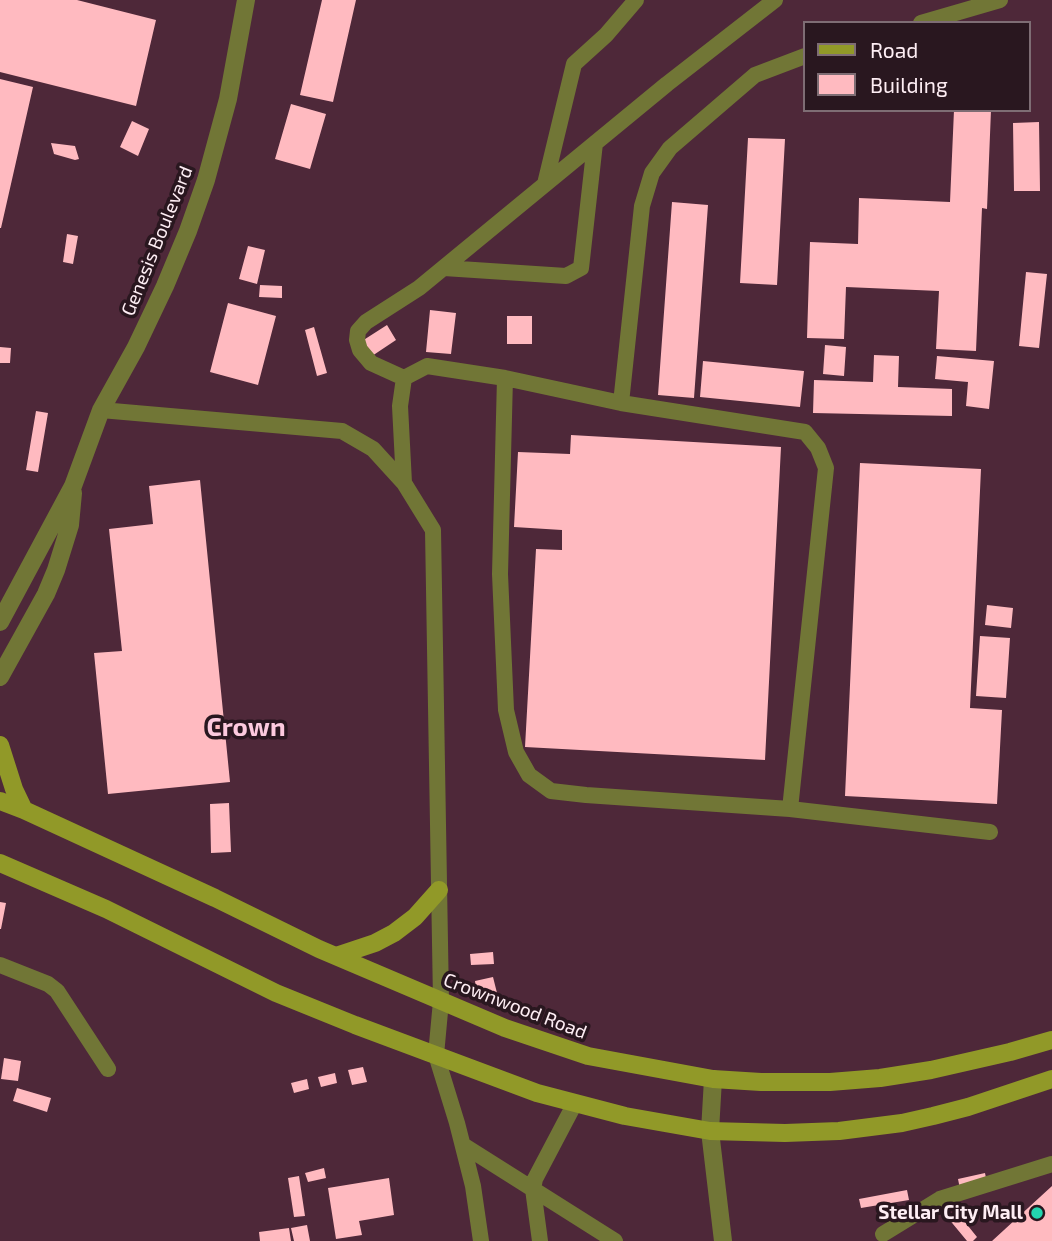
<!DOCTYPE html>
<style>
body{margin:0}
#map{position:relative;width:1052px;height:1241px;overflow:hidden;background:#4e2839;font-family:"Exo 2",sans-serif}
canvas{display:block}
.legend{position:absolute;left:803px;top:21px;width:228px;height:91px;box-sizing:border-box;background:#29171f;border:2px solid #7e6d74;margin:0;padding:9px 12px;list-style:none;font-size:21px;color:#feeef4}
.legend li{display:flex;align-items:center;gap:14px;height:35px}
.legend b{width:35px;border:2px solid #7e6d74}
</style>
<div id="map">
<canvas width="1052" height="1241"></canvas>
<ul class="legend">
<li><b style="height:9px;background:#919928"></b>Road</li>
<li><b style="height:19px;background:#ffbac0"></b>Building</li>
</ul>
</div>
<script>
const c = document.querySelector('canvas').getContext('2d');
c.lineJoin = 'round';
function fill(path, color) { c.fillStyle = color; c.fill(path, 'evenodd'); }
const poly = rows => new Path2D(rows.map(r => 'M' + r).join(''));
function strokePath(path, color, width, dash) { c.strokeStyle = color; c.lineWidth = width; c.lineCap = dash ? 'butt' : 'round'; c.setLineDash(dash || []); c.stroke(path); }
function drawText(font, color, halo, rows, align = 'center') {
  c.font = font + ' "Exo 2",sans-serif'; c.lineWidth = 7; c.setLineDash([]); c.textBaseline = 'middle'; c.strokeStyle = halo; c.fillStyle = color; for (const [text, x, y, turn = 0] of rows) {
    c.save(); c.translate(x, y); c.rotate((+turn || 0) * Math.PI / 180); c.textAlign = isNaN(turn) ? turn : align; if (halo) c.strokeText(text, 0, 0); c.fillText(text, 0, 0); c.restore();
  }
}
const building = poly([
 [0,0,77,0,156,20,136,106,0,72],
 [322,0,356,0,333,102,300,95],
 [0,79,33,87,1,228,0,228],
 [291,104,326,114,310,169,275,159],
 [954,110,991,110,987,209,982,208,976,351,936,349,939,291,846,287,844,339,807,338,810,242,858,244,859,198,950,202],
 [132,121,149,129,138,156,120,147],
 [1039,122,1040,191,1014,191,1013,123],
 [748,138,785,139,777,285,740,283],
 [51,143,75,146,79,159,75,160,54,154],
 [672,202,708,205,694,398,658,395],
 [67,234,78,236,73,264,63,262],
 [248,246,265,250,257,284,239,279],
 [1026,272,1047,274,1039,348,1019,346],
 [260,285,282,286,282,298,259,297],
 [228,303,276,316,258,385,210,372],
 [430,310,456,313,451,354,426,352],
 [507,316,532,316,532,344,507,344],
 [387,325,396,340,372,356,362,341],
 [314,327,327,373,317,376,305,330],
 [825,345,846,347,844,376,823,374],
 [0,347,11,348,10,363,0,363],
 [874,355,899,356,898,387,952,389,952,416,813,413,814,380,873,382],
 [937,356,994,361,989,409,966,406,968,382,935,379],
 [703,361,804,371,800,407,700,397],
 [36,411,48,413,38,472,26,470],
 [571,435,781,447,765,760,525,747,536,549,562,550,562,530,514,527,518,452,570,454],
 [860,463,981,469,970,708,1002,710,997,804,845,796],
 [200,480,230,782,108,794,94,653,122,651,109,529,153,524,149,486],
 [987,605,1013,608,1011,628,985,625],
 [980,636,1010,638,1006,698,976,696],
 [229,803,231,852,211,853,210,804],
 [0,902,6,903,1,929,0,929],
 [493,952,494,964,471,965,470,954],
 [493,977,497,993,476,989,475,981],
 [4,1058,21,1061,18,1081,1,1079],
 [363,1067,367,1082,352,1085,348,1070],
 [335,1073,337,1083,321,1087,318,1077],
 [307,1079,309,1089,294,1093,291,1083],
 [17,1088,51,1098,47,1112,13,1101],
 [324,1168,326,1178,308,1182,305,1173],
 [985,1173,987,1183,960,1189,958,1179],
 [299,1176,305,1216,294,1217,288,1178],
 [389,1178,394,1215,359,1221,362,1235,336,1239,328,1188],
 [1052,1186,1052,1241,992,1241],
 [907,1190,909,1200,861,1208,859,1199],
 [956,1211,977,1237,973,1241,967,1241,948,1218],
 [307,1225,310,1241,294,1241,291,1228],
 [289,1228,291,1241,260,1241,259,1232]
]);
const lane = poly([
 [921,23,1000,0],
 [545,184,574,64,606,35,636,0],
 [444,268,566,276,581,268,595,143],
 [404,378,371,363,360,350,357,340,358,331,366,322,419,288,667,84,775,0],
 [505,378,500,574,506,710,516,752,529,775,551,791,586,795,790,809,990,832],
 [621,403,642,206,652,173,670,148,755,75,805,56],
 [101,410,342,431,373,449,404,483],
 [0,965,48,984,57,991,108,1069],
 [463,1145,615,1241],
 [883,1234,940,1199,1052,1164],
 [481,1241,473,1186,457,1123,436,1055,441,1001,433,530,404,483,400,406,404,378,427,366,505,378,621,403,805,432,818,448,826,468,790,809],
 [540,1241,533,1189,535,1179,575,1103]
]);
const street = poly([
 [0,622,73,486,101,410,136,347,165,286,188,231,206,180,228,99,246,0],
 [0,677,46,594,56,570,70,525,73,493],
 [713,1079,710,1131,723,1241]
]);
const secondary = poly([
 [0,745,14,789,24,810],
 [0,801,24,810,215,898,319,949,505,1028,588,1056,713,1079,761,1082,830,1082,880,1078,931,1070,1010,1052,1052,1040],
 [0,863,106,909,276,993,355,1025,537,1093,625,1116,710,1131,785,1133,839,1131,902,1123,933,1116,968,1107,1052,1079],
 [336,956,375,943,394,933,415,917,439,890]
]);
const markers = [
 [1037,1213,7,"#23d5af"]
];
const streetNames = [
 ["Genesis Boulevard",157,241,-68],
 ["Crownwood Road",515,1006,21]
];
const poiNames = [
 ["Stellar City Mall",1023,1213]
];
const districtNames = [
 ["Crown",246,727]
];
fill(building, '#ffbac0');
strokePath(lane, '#717636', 16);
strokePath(street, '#717636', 18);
strokePath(secondary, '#919928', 18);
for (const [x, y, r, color] of markers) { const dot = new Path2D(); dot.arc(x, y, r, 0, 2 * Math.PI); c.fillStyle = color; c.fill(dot); strokePath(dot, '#29171f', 2.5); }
drawText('19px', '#feeef4', '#29171f', streetNames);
drawText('bold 19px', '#feeef4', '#29171f', poiNames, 'right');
drawText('bold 26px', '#fccade', '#29171f', districtNames);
</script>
